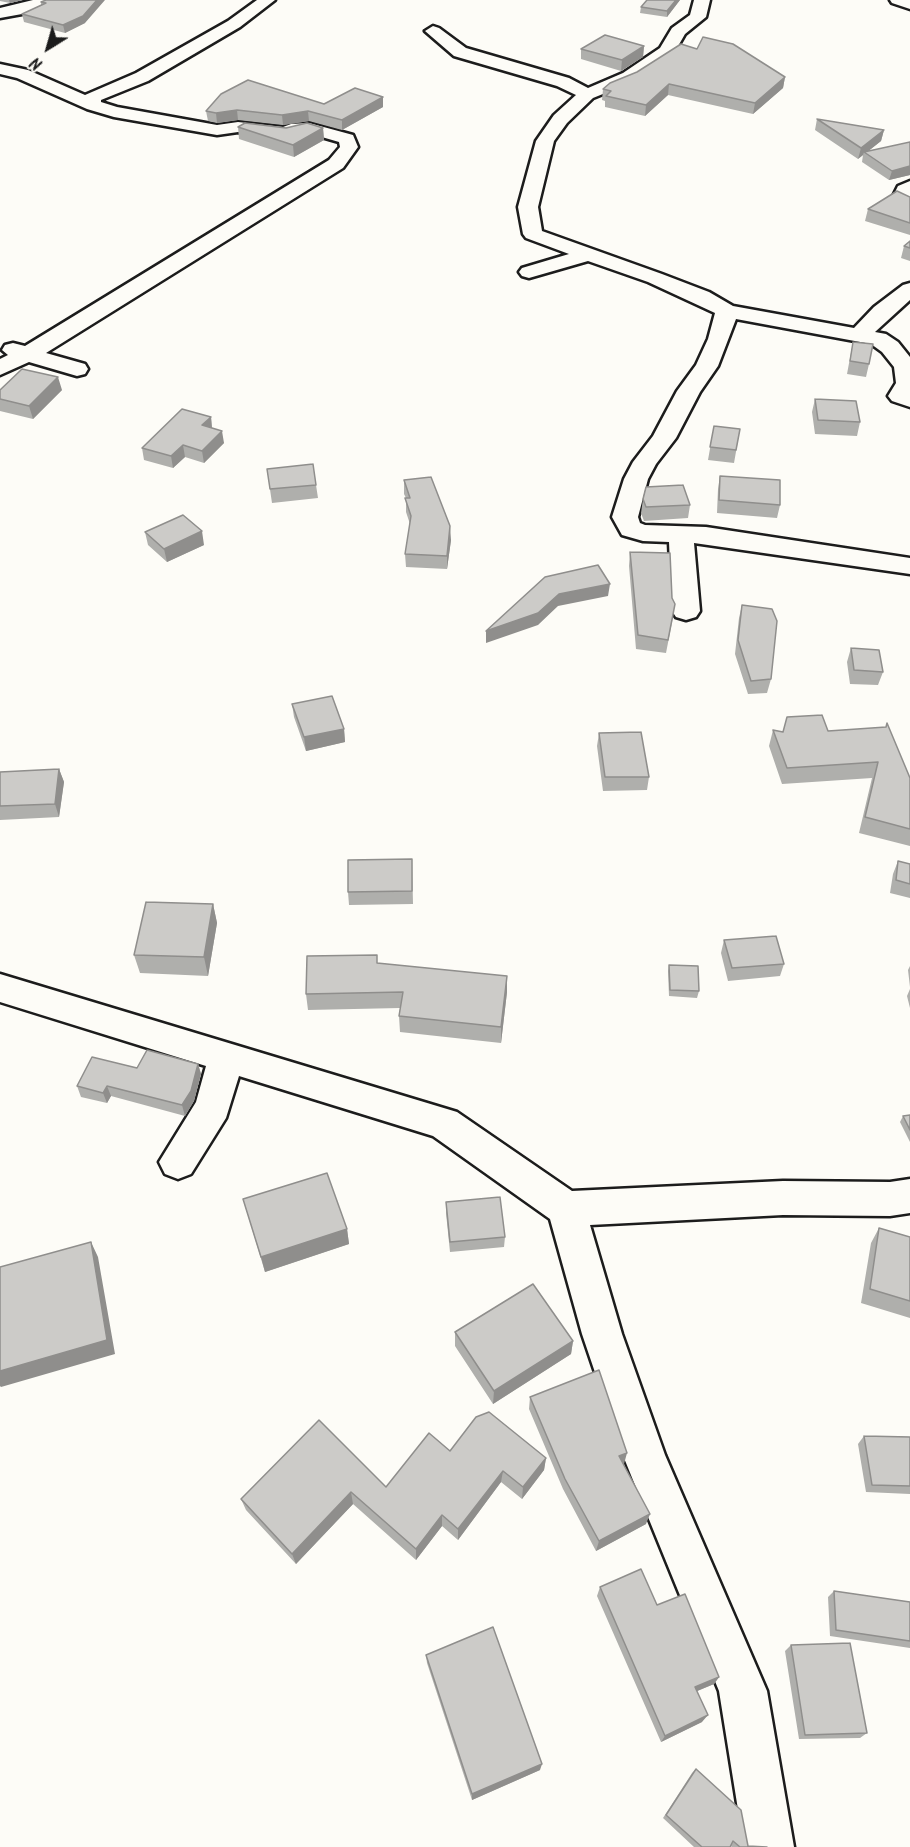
<!DOCTYPE html>
<style>
body{margin:0}
#map{position:relative;width:910px;height:1847px;overflow:hidden;background:#fdfcf7;font-family:Kalam,sans-serif}
canvas{display:block}
.north{position:absolute;left:18px;top:18px;width:60px;height:60px;-webkit-text-stroke:4px #fdfcf7;paint-order:stroke;rotate:217deg;font-size:16px;font-weight:700;line-height:24px;text-align:center;color:#1c1c1c}
.north::after{content:'';display:block;margin:auto;width:21px;height:27px;background:#1c1c1c;clip-path:polygon(50% 0,100% 100%,50% 72%,0 100%)}
</style>
<div id="map">
<canvas width="910" height="1847"></canvas>
<div class="north">N</div>
</div>
<script>
const c = document.querySelector('canvas').getContext('2d');
c.lineJoin = 'round';
const poly = rows => new Path2D(rows.map(r => 'M' + r).join(''));
function strokePath(path, color, width, dash) { c.strokeStyle = color; c.lineWidth = width; c.lineCap = dash ? 'butt' : 'round'; c.setLineDash(dash || []); c.stroke(path); }
function fill(path, color) { c.fillStyle = color; c.fill(path, 'evenodd'); }
const minor = poly([
 [33,0,57,0,55,3,22,14,0,18,0,8,33,0],
 [257,0,275,0,240,27,148,81,101,100,101,102,117,107,217,125,238,122,283,127,291,124,309,123,353,135,358,147,343,168,46,353,85,364,88,369,85,374,77,376,29,362,0,375,0,359,8,355,2,350,5,345,13,343,25,346,329,160,340,147,339,142,308,133,296,134,287,138,238,132,217,135,114,117,87,109,17,78,0,74,0,64,28,70,85,95,136,73,228,21,257,0],
 [694,0,710,0,706,17,685,34,673,55,635,81,593,98,567,123,554,141,538,207,542,231,662,274,709,292,733,306,854,328,874,307,903,285,910,283,910,300,875,332,886,334,898,342,910,357,910,407,892,401,888,396,896,383,894,367,882,352,871,344,736,319,718,366,700,392,676,438,656,464,648,479,638,517,640,523,645,525,706,527,910,558,910,574,694,543,700,611,696,617,686,620,676,617,672,611,669,542,643,541,622,535,612,517,624,479,633,462,653,436,677,391,696,365,708,339,715,313,648,282,588,261,529,278,522,276,519,272,522,268,569,254,526,238,523,234,518,207,536,141,554,115,576,95,557,86,454,56,425,31,433,26,439,28,466,48,569,78,588,88,623,73,660,48,672,28,690,15,694,0],
 [890,0,910,0,910,9,892,3,890,0],
 [910,181,910,206,896,200,893,196,898,186,910,181],
 [0,974,457,1112,572,1191,783,1181,890,1182,910,1179,910,1213,890,1216,783,1215,590,1225,622,1334,665,1455,767,1691,794,1847,744,1847,719,1691,624,1458,582,1334,550,1219,433,1136,239,1076,226,1118,191,1174,178,1179,165,1174,159,1162,196,1102,206,1066,0,1002,0,974]
]);
const wall = poly([
 [0,0,23,0,10,3,0,1],
 [46,0,85,23,65,33,24,22,22,14,41,5,41,2],
 [647,0,680,0,667,17,640,13,641,7],
 [644,46,643,57,621,71,581,59,581,49],
 [785,77,783,88,753,114,668,95,645,116,605,107,605,101,602,100,603,89,610,83],
 [383,97,383,107,342,130,309,121,283,125,238,120,217,123,208,121,206,111,324,104],
 [817,119,884,130,881,141,868,151,910,142,910,175,889,180,862,162,863,155,858,159,815,130],
 [238,127,323,128,324,140,294,157,239,139],
 [910,197,910,235,865,221,868,209],
 [910,241,910,261,901,258,904,246],
 [853,342,869,364,866,377,847,374],
 [0,390,62,390,33,419,0,411],
 [815,399,860,422,857,436,815,434,812,412],
 [211,417,212,428,224,443,204,463,185,457,173,468,144,460,142,448],
 [714,426,740,429,734,463,708,460],
 [267,469,316,485,318,498,272,503],
 [720,476,780,505,777,518,717,513,718,489],
 [404,480,451,540,447,569,406,567,405,554,410,524,406,512,406,498,404,494],
 [643,499,690,505,688,518,644,521,641,513],
 [145,532,204,545,167,562,148,545],
 [630,552,672,598,673,617,666,653,636,649,629,566],
 [742,605,771,679,767,693,748,694,735,654,739,618],
 [851,648,883,672,878,685,850,684,847,662],
 [292,704,344,729,345,742,306,751,294,717],
 [773,730,783,732,828,731,910,778,910,846,859,833,872,778,782,784,769,746],
 [599,733,649,777,647,790,603,791,597,746],
 [59,769,64,782,59,817,0,820,0,772],
 [412,859,413,904,349,905,348,892],
 [898,861,910,864,910,898,890,893,893,874],
 [213,904,217,923,208,976,140,973,134,955],
 [724,940,784,964,780,976,728,981,721,953],
 [377,955,377,963,507,976,507,992,501,1043,400,1032,399,1016,400,1008,308,1010,306,994],
 [669,965,699,991,697,998,669,996,668,971],
 [910,966,910,987,908,970],
 [910,989,910,1008,907,996],
 [198,1064,201,1074,194,1101,185,1116,111,1096,107,1103,81,1097,77,1086,137,1068],
 [910,1115,910,1142,900,1122,903,1116],
 [243,1199,347,1229,349,1244,265,1272],
 [446,1202,505,1237,504,1247,450,1252,446,1213],
 [879,1228,910,1237,910,1318,861,1303,871,1243],
 [455,1332,573,1341,571,1354,493,1404,455,1346],
 [530,1397,624,1464,646,1524,596,1551,563,1489,529,1409],
 [864,1436,910,1437,910,1494,866,1492,858,1444],
 [450,1451,546,1458,544,1470,522,1499,501,1482,458,1540,442,1526,416,1560,353,1504,296,1564,246,1510,241,1499,386,1487],
 [600,1587,657,1605,719,1677,714,1684,697,1691,702,1722,661,1742,597,1596],
 [834,1591,910,1602,910,1648,830,1636,828,1597],
 [791,1645,867,1733,860,1738,799,1739,785,1651],
 [426,1655,540,1770,472,1800,427,1663],
 [696,1769,748,1846,767,1847,732,1847,730,1846,730,1847,694,1847,663,1818,692,1773]
]);
const shadedWall = poly([
 [9,0,23,0,10,3],
 [97,0,105,0,85,23,65,33,63,25],
 [676,0,680,0,667,17,667,11],
 [644,46,643,57,621,71,622,60],
 [785,77,783,88,753,114,755,103],
 [669,84,668,95,645,116,646,105],
 [383,97,383,107,342,130,342,120],
 [237,110,238,120,217,123,216,113],
 [308,111,309,121,283,125,282,115],
 [323,128,324,140,294,157,293,145],
 [884,130,881,141,866,153,864,152,863,155,858,159,861,148],
 [910,166,910,175,889,180,892,171],
 [58,377,62,390,33,419,29,406],
 [211,417,212,429,202,425],
 [222,431,224,443,204,463,202,451],
 [183,445,185,457,173,468,171,456],
 [450,526,451,540,447,569,447,556],
 [202,531,204,545,167,562,164,549],
 [610,584,608,596,558,606,538,625,486,643,486,631,559,594],
 [344,729,345,742,306,751,304,737],
 [59,769,64,782,59,817,55,804],
 [213,904,217,923,208,976,204,957],
 [507,976,507,992,501,1043,501,1027],
 [198,1064,201,1074,194,1101,185,1116,182,1105],
 [107,1086,111,1096,107,1103,103,1093],
 [347,1229,349,1244,265,1272,261,1257],
 [91,1242,98,1257,115,1354,1,1387,0,1386,0,1371],
 [573,1341,571,1354,493,1404,494,1391],
 [627,1453,624,1464,616,1467,619,1456],
 [546,1458,544,1470,522,1499,523,1487],
 [503,1471,501,1482,458,1540,458,1529],
 [351,1492,353,1504,296,1564,292,1554],
 [650,1514,646,1524,596,1551,599,1541],
 [442,1515,442,1526,416,1560,416,1549],
 [719,1677,714,1684,690,1694,695,1687],
 [708,1715,702,1722,661,1742,665,1736],
 [542,1764,540,1770,472,1800,472,1794]
]);
const building = poly([
 [46,0,97,0,83,16,63,25,22,14,46,3,41,2,46,0],
 [647,0,676,0,667,11,641,7,647,0],
 [605,35,644,46,622,60,581,49,605,35],
 [703,37,733,44,785,77,755,103,669,84,646,105,606,96,611,91,603,89,610,83,637,72,681,44,697,49,703,37],
 [248,80,324,104,355,88,383,97,342,120,308,111,282,115,237,110,216,113,206,111,221,94,248,80],
 [817,119,884,130,861,148,817,119],
 [245,123,286,128,307,123,323,128,293,145,238,127,245,123],
 [910,142,910,166,892,171,864,152,910,142],
 [897,191,910,197,910,223,868,209,897,191],
 [910,241,910,248,904,246,910,241],
 [853,342,873,344,869,364,850,361,853,342],
 [22,369,58,377,29,406,0,399,0,390,22,369],
 [815,399,856,401,860,422,818,420,815,399],
 [182,409,211,417,202,425,222,431,202,451,183,445,171,456,142,448,182,409],
 [714,426,740,429,736,450,710,447,714,426],
 [313,464,316,485,270,489,267,469,313,464],
 [720,476,780,480,780,505,719,500,720,476],
 [431,477,450,526,447,556,405,554,411,516,405,498,410,498,404,480,431,477],
 [683,485,690,505,646,507,643,499,646,487,683,485],
 [183,515,202,531,164,549,145,532,183,515],
 [630,552,670,553,672,598,675,604,668,640,638,635,630,552],
 [598,565,610,584,559,594,538,613,486,631,545,577,598,565],
 [742,605,772,609,777,621,771,679,751,681,738,640,742,605],
 [851,648,879,650,883,672,854,670,851,648],
 [332,696,344,729,304,737,292,704,332,696],
 [822,715,828,731,886,727,887,723,910,778,910,829,865,817,878,762,787,768,773,730,783,732,787,717,822,715],
 [641,732,649,777,605,777,599,733,641,732],
 [59,769,55,804,0,806,0,772,59,769],
 [412,859,412,891,348,892,348,860,412,859],
 [898,861,910,864,910,884,896,880,898,861],
 [146,902,213,904,204,957,134,955,146,902],
 [776,936,784,964,732,968,724,940,776,936],
 [377,955,377,963,507,976,501,1027,399,1016,403,992,306,994,307,956,377,955],
 [669,965,698,966,699,991,670,990,669,965],
 [147,1050,198,1064,191,1091,182,1105,107,1086,103,1093,77,1086,92,1057,137,1068,147,1050],
 [910,1115,910,1130,903,1116,910,1115],
 [327,1173,347,1229,261,1257,243,1199,327,1173],
 [500,1197,505,1237,450,1242,446,1202,500,1197],
 [879,1228,910,1237,910,1301,870,1289,879,1228],
 [91,1242,107,1340,0,1371,0,1267,91,1242],
 [533,1284,573,1341,494,1391,455,1332,533,1284],
 [599,1370,627,1453,619,1456,650,1514,599,1541,565,1479,530,1397,599,1370],
 [489,1412,546,1458,523,1487,503,1471,458,1529,442,1515,416,1549,351,1492,292,1554,241,1499,319,1420,386,1487,429,1433,450,1451,476,1417,489,1412],
 [864,1436,910,1437,910,1486,872,1485,864,1436],
 [641,1569,657,1605,685,1594,719,1677,695,1687,708,1715,665,1736,600,1587,641,1569],
 [834,1591,910,1602,910,1641,836,1630,834,1591],
 [493,1627,542,1764,472,1794,426,1655,493,1627],
 [850,1643,867,1733,805,1735,791,1645,850,1643],
 [696,1769,741,1810,748,1846,767,1847,740,1847,733,1841,730,1847,702,1847,666,1815,696,1769]
]);
strokePath(minor, '#1c1c1c', 5);
fill(minor, '#fdfcf7');
fill(wall, '#afafac');
fill(shadedWall, '#8f8e8c');
fill(building, '#cccbc8');
strokePath(building, '#8f8e8c', 1.5);
</script>
